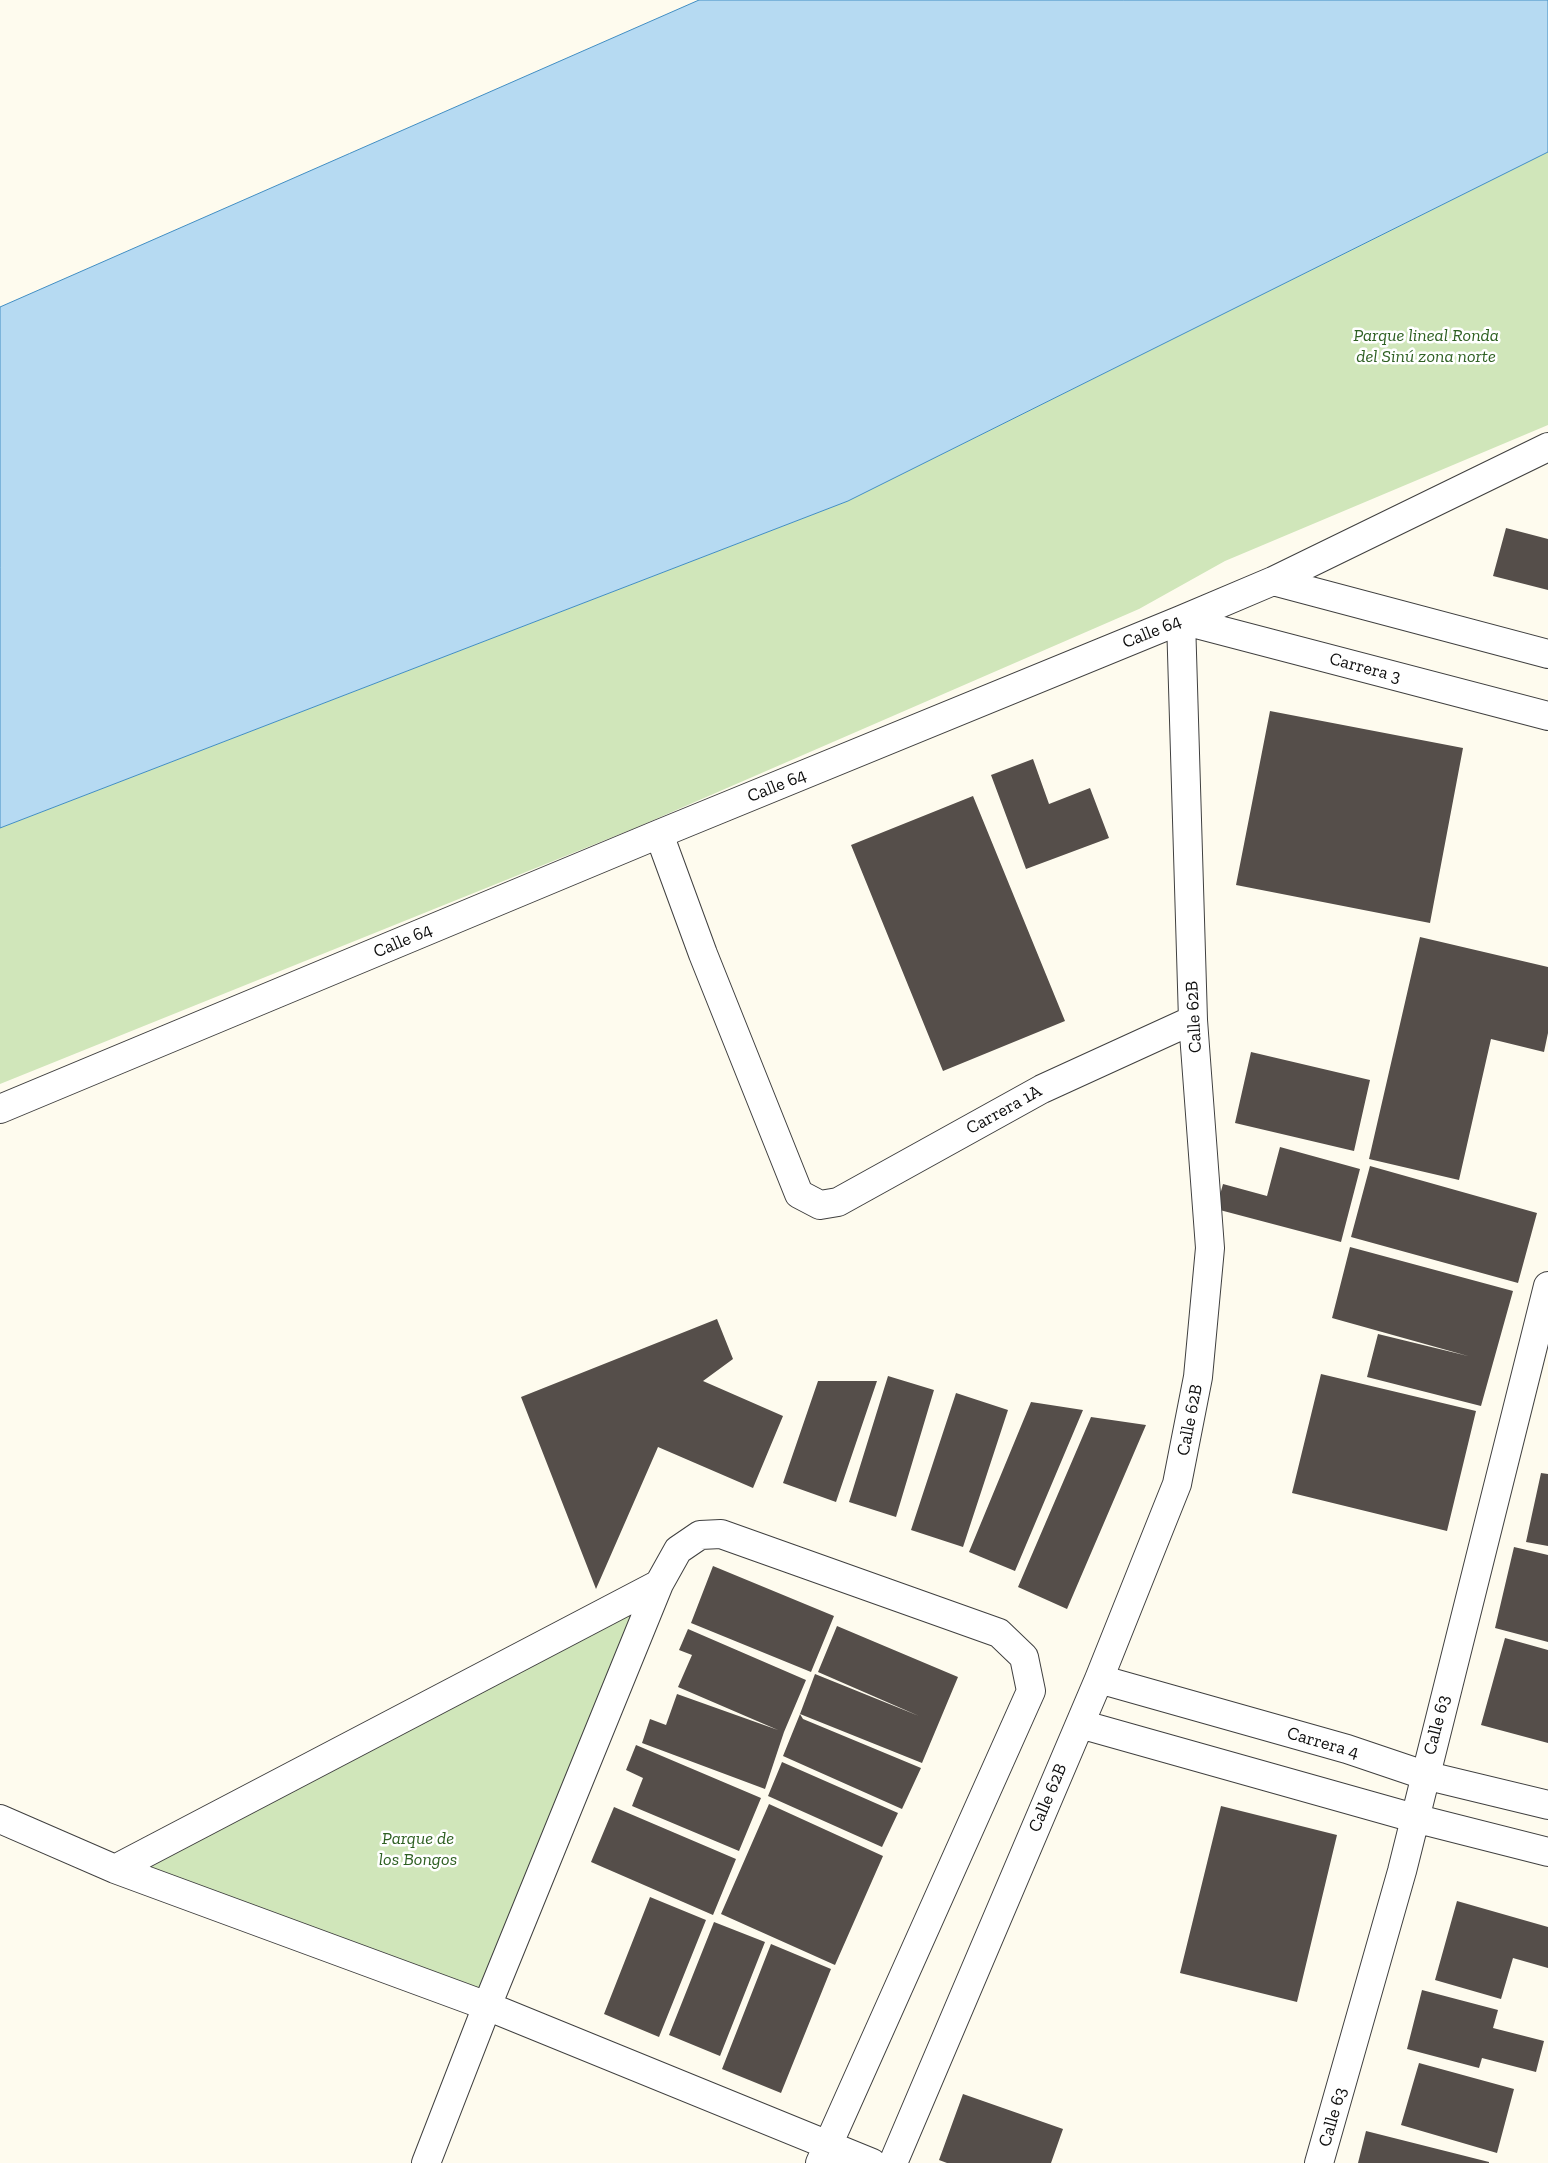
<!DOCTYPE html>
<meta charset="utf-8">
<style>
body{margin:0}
canvas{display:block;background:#fefbee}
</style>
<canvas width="1548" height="2163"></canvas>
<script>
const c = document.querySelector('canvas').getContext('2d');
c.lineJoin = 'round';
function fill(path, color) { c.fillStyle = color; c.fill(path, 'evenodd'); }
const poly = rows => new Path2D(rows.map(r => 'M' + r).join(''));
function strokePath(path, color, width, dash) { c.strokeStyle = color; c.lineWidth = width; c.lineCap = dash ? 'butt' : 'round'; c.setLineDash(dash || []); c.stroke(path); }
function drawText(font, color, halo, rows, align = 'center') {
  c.font = font + ' "Zilla Slab",serif'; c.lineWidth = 5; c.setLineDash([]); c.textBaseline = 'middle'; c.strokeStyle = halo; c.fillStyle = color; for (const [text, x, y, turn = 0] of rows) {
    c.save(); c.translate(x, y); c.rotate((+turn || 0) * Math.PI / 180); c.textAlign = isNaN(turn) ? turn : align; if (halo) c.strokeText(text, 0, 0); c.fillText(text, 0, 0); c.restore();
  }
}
const green = poly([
 [1548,152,1548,425,1225,561,1139,609,635,828,0,1084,0,828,848,501],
 [659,1584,487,2006,115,1869]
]);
const water = poly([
 [699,0,1548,0,1548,152,848,501,0,828,0,307,699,0]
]);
const building = poly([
 [1506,528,1548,539,1548,590,1493,576],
 [1270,711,1463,748,1430,923,1236,885],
 [1033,759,1049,804,1090,788,1109,838,1026,869,991,775],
 [973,796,1065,1021,943,1071,851,845],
 [1420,937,1548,967,1548,1033,1544,1052,1491,1039,1459,1180,1369,1159],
 [1251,1052,1370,1080,1354,1151,1235,1123],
 [1280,1147,1360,1169,1341,1242,1216,1209,1223,1184,1267,1196],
 [1370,1166,1537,1213,1518,1283,1351,1237],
 [1350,1247,1513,1291,1481,1406,1367,1377,1378,1334,1468,1356,1332,1318],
 [717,1319,733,1359,703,1381,783,1416,753,1488,658,1447,596,1589,521,1397],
 [1321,1374,1476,1411,1447,1531,1292,1493],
 [888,1376,934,1390,896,1517,849,1502],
 [818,1381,877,1381,836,1502,783,1483],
 [956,1393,1008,1410,963,1547,911,1530],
 [1031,1402,1083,1410,1015,1571,969,1552],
 [1091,1417,1146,1425,1067,1609,1018,1587],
 [1541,1473,1548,1474,1548,1546,1526,1542],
 [1514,1547,1548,1555,1548,1642,1495,1628],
 [713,1566,834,1616,811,1672,691,1623],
 [837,1626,958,1677,922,1763,800,1714,815,1674,919,1716,818,1672],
 [688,1629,806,1680,784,1732,765,1789,642,1743,650,1719,666,1725,677,1694,778,1730,678,1687,692,1655,679,1650],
 [1505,1638,1548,1650,1548,1743,1481,1725],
 [800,1714,803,1719,921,1768,902,1809,783,1756],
 [636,1745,761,1798,739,1851,632,1806,643,1778,626,1770],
 [782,1762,898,1813,882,1847,768,1796],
 [769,1804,883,1856,835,1965,721,1914],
 [1221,1806,1337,1835,1297,2002,1180,1973],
 [614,1807,736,1859,713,1915,591,1862],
 [650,1897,706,1920,659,2037,604,2014],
 [1457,1901,1548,1927,1548,1968,1513,1958,1501,1999,1435,1980],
 [714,1922,765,1942,720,2056,669,2035],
 [771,1944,831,1969,781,2093,722,2069],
 [1422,1990,1498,2010,1493,2028,1544,2041,1536,2072,1482,2058,1479,2068,1407,2049],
 [1419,2063,1514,2089,1497,2153,1401,2125],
 [963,2094,1063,2129,1051,2163,947,2163,939,2160],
 [1366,2131,1489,2162,1489,2163,1358,2163]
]);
const minor = poly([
 [1273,581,1548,654],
 [659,834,703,954,799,1194,820,1205,838,1202,1042,1089,1193,1020],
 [0,1109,659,834,1181,620,1273,581,1548,447],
 [1099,1679,1347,1749,1424,1775,1548,1805],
 [1080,1724,1414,1818,1548,1852],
 [0,1819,115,1869,487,2006,872,2163],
 [115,1869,659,1584],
 [426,2163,487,2006,659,1584,678,1550,700,1535,721,1534,999,1633,1024,1657,1031,1691,820,2163],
 [893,2163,1099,1679,1177,1484,1198,1377,1210,1248,1193,1020,1181,620,1548,716],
 [1319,2163,1402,1871,1548,1286]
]);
const parkNames = [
 ["Parque lineal Ronda",1426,336],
 ["del Sinú zona norte",1426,357],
 ["Parque de",418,1839],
 ["los Bongos",418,1860]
];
const streetNames = [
 ["Calle 64",1152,632,-22],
 ["Carrera 3",1365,668,15],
 ["Calle 64",777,786,-22],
 ["Calle 64",403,941,-23],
 ["Calle 62B",1194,1017,-93],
 ["Carrera 1A",1004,1110,-29],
 ["Calle 62B",1190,1420,-79],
 ["Calle 63",1437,1725,-76],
 ["Carrera 4",1323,1743,16],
 ["Calle 62B",1048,1798,-67],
 ["Calle 63",1333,2117,-74]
];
fill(green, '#d0e6ba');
fill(water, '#b6daf2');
strokePath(water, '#428ec3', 1);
fill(building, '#554e4a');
strokePath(minor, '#404040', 30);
strokePath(minor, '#fff', 28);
drawText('italic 18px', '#2e6022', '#fff', parkNames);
drawText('18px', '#0d0d0d', '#fff', streetNames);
</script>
